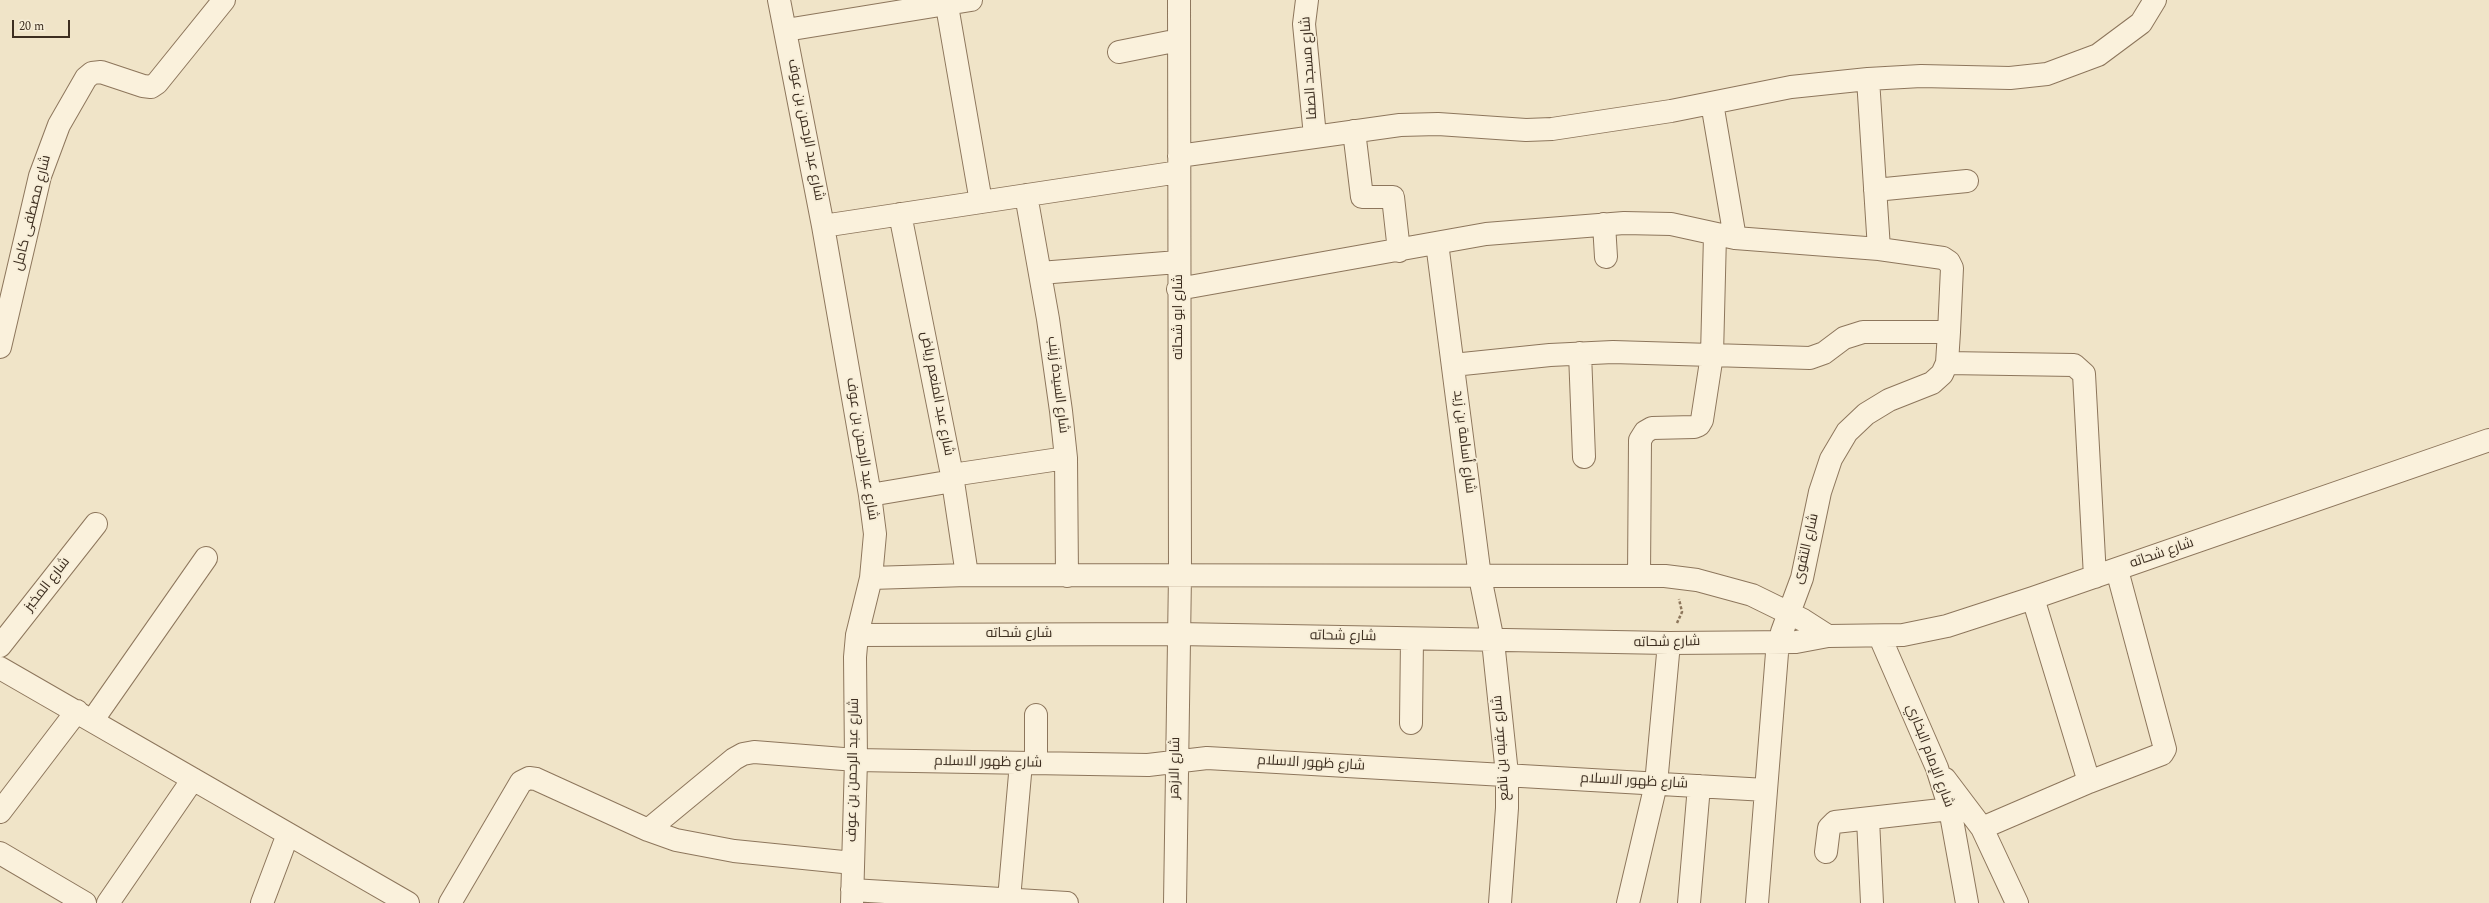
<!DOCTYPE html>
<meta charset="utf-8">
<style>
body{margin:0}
#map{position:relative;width:2489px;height:903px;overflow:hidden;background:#f0e4c8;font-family:Spectral,serif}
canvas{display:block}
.scale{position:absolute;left:12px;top:20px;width:58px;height:18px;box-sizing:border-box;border:2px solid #3d2e20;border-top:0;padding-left:5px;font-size:12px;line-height:14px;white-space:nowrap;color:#3d2e20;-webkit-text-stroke:3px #f7eed8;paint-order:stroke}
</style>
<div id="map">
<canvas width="2489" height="903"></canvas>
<div class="scale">20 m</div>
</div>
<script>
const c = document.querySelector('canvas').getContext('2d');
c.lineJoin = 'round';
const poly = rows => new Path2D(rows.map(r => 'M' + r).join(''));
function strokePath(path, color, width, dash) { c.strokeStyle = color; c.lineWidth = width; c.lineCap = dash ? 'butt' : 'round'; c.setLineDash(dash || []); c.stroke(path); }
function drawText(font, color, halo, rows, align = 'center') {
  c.font = font + ' Spectral,Cairo,serif'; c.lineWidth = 3.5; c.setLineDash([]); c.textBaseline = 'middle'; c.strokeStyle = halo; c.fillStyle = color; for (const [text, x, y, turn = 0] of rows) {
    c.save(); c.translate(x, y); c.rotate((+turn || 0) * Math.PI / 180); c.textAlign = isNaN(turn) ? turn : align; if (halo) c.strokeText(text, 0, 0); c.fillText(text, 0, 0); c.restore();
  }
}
const path = poly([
 [1677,623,1682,612,1679,599]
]);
const minor = poly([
 [779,0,823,226,870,495,875,534,871,578,857,635,855,657,856,760,852,903],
 [946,0,981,202],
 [1307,0,1304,24,1315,136],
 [786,30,971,0],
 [1119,52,1179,40],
 [1868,79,1879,249],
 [1712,103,1735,238],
 [1354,131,1362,197,1393,197,1399,251],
 [1179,156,1400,125,1438,124,1526,130,1552,129,1671,111,1791,87,1868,79,1921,76,2010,78,2047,74,2098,55,2141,23,2155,0],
 [1875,190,1967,181],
 [1026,195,1048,319,1061,411,1066,458,1067,576],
 [900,214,952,475,967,575],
 [1604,224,1606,257],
 [823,226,1179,172],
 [1437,243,1480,577,1493,641,1507,774,1507,808,1500,903],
 [1040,273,1178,262],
 [1178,289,1486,234,1624,223,1671,224,1735,238,1879,249,1943,258,1949,262,1952,268,1949,332,1947,363,1942,374,1932,383,1889,400,1866,414,1847,432,1831,459,1820,492,1802,578,1782,632,1777,653,1757,903],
 [0,347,40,176,59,125,86,78,92,73,101,72,143,86,151,87,157,83,224,0],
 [1580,353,1584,457],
 [1947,363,2074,365,2084,374,2095,577],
 [1453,365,1550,355,1613,352,1810,358,1824,353,1844,338,1863,332,1949,332],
 [952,475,1066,458],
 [870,495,953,481],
 [1639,576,1640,440,1645,432,1652,428,1694,427,1699,425,1702,420,1712,355,1715,235],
 [871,578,967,575,1665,576,1697,580,1752,595,1803,620,1828,636],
 [2033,598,2089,782],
 [857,635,1178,634,1669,643,1796,642,1828,636,1903,635,1947,626,2033,598,2489,440],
 [1880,637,1937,768,1950,809,1967,903],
 [0,646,96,524],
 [0,668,408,903],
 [92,721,206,558],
 [1411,723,1412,639],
 [1036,763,1036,715],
 [1945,779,1982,828,2017,903],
 [0,812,77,711],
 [1868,819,1872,903],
 [1982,828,2089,782,2162,754,2165,749,2117,570],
 [648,830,734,759,743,754,754,752,856,760,1148,765,1207,758,1766,790],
 [1826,852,1829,828,1835,822,1950,809],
 [0,853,85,903],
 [852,890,1067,903],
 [1009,899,1021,763],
 [108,903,193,779],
 [262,903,288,834],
 [450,903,521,782,529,778,536,779,648,830,676,840,734,851,853,863],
 [1175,903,1180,575,1179,0],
 [1628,903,1656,784,1669,643],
 [1689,903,1699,786]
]);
const streetNames = [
 ["شارع مسجد الصفا",1310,68,-94],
 ["شارع عبد الرحمن بن عوف",805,130,79],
 ["شارع مصطفى كامل",33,213,-76],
 ["شارع ابو شحاته",1179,317,-90],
 ["شارع السيدة زينب",1057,385,83],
 ["شارع عبد المنعم رياض",936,394,79],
 ["شارع أسامة بن زيد",1463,442,83],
 ["شارع عبد الرحمن بن عوف",861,449,81],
 ["شارع التقوى",1807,549,-77],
 ["شارع شحاته",2162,554,-19],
 ["شارع المخبز",48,585,-52],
 ["شارع شحاته",1019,634],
 ["شارع شحاته",1343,637,1],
 ["شارع شحاته",1667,643,-1],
 ["شارع عقبه بن نافع",1502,748,-94],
 ["شارع الإمام البخاري",1929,756,69],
 ["شارع ظهور الاسلام",988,763,1],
 ["شارع ظهور الاسلام",1311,764,3],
 ["شارع الازهر",1176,768,-89],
 ["شارع عبد الرحمن بن عوف",854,770,-89],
 ["شارع ظهور الاسلام",1634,782,3]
];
strokePath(minor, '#8d765c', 24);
strokePath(path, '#8d765c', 2.5, [3, 2]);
strokePath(minor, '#faf1dc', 22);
drawText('14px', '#3d2e20', '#f7eed8', streetNames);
</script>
